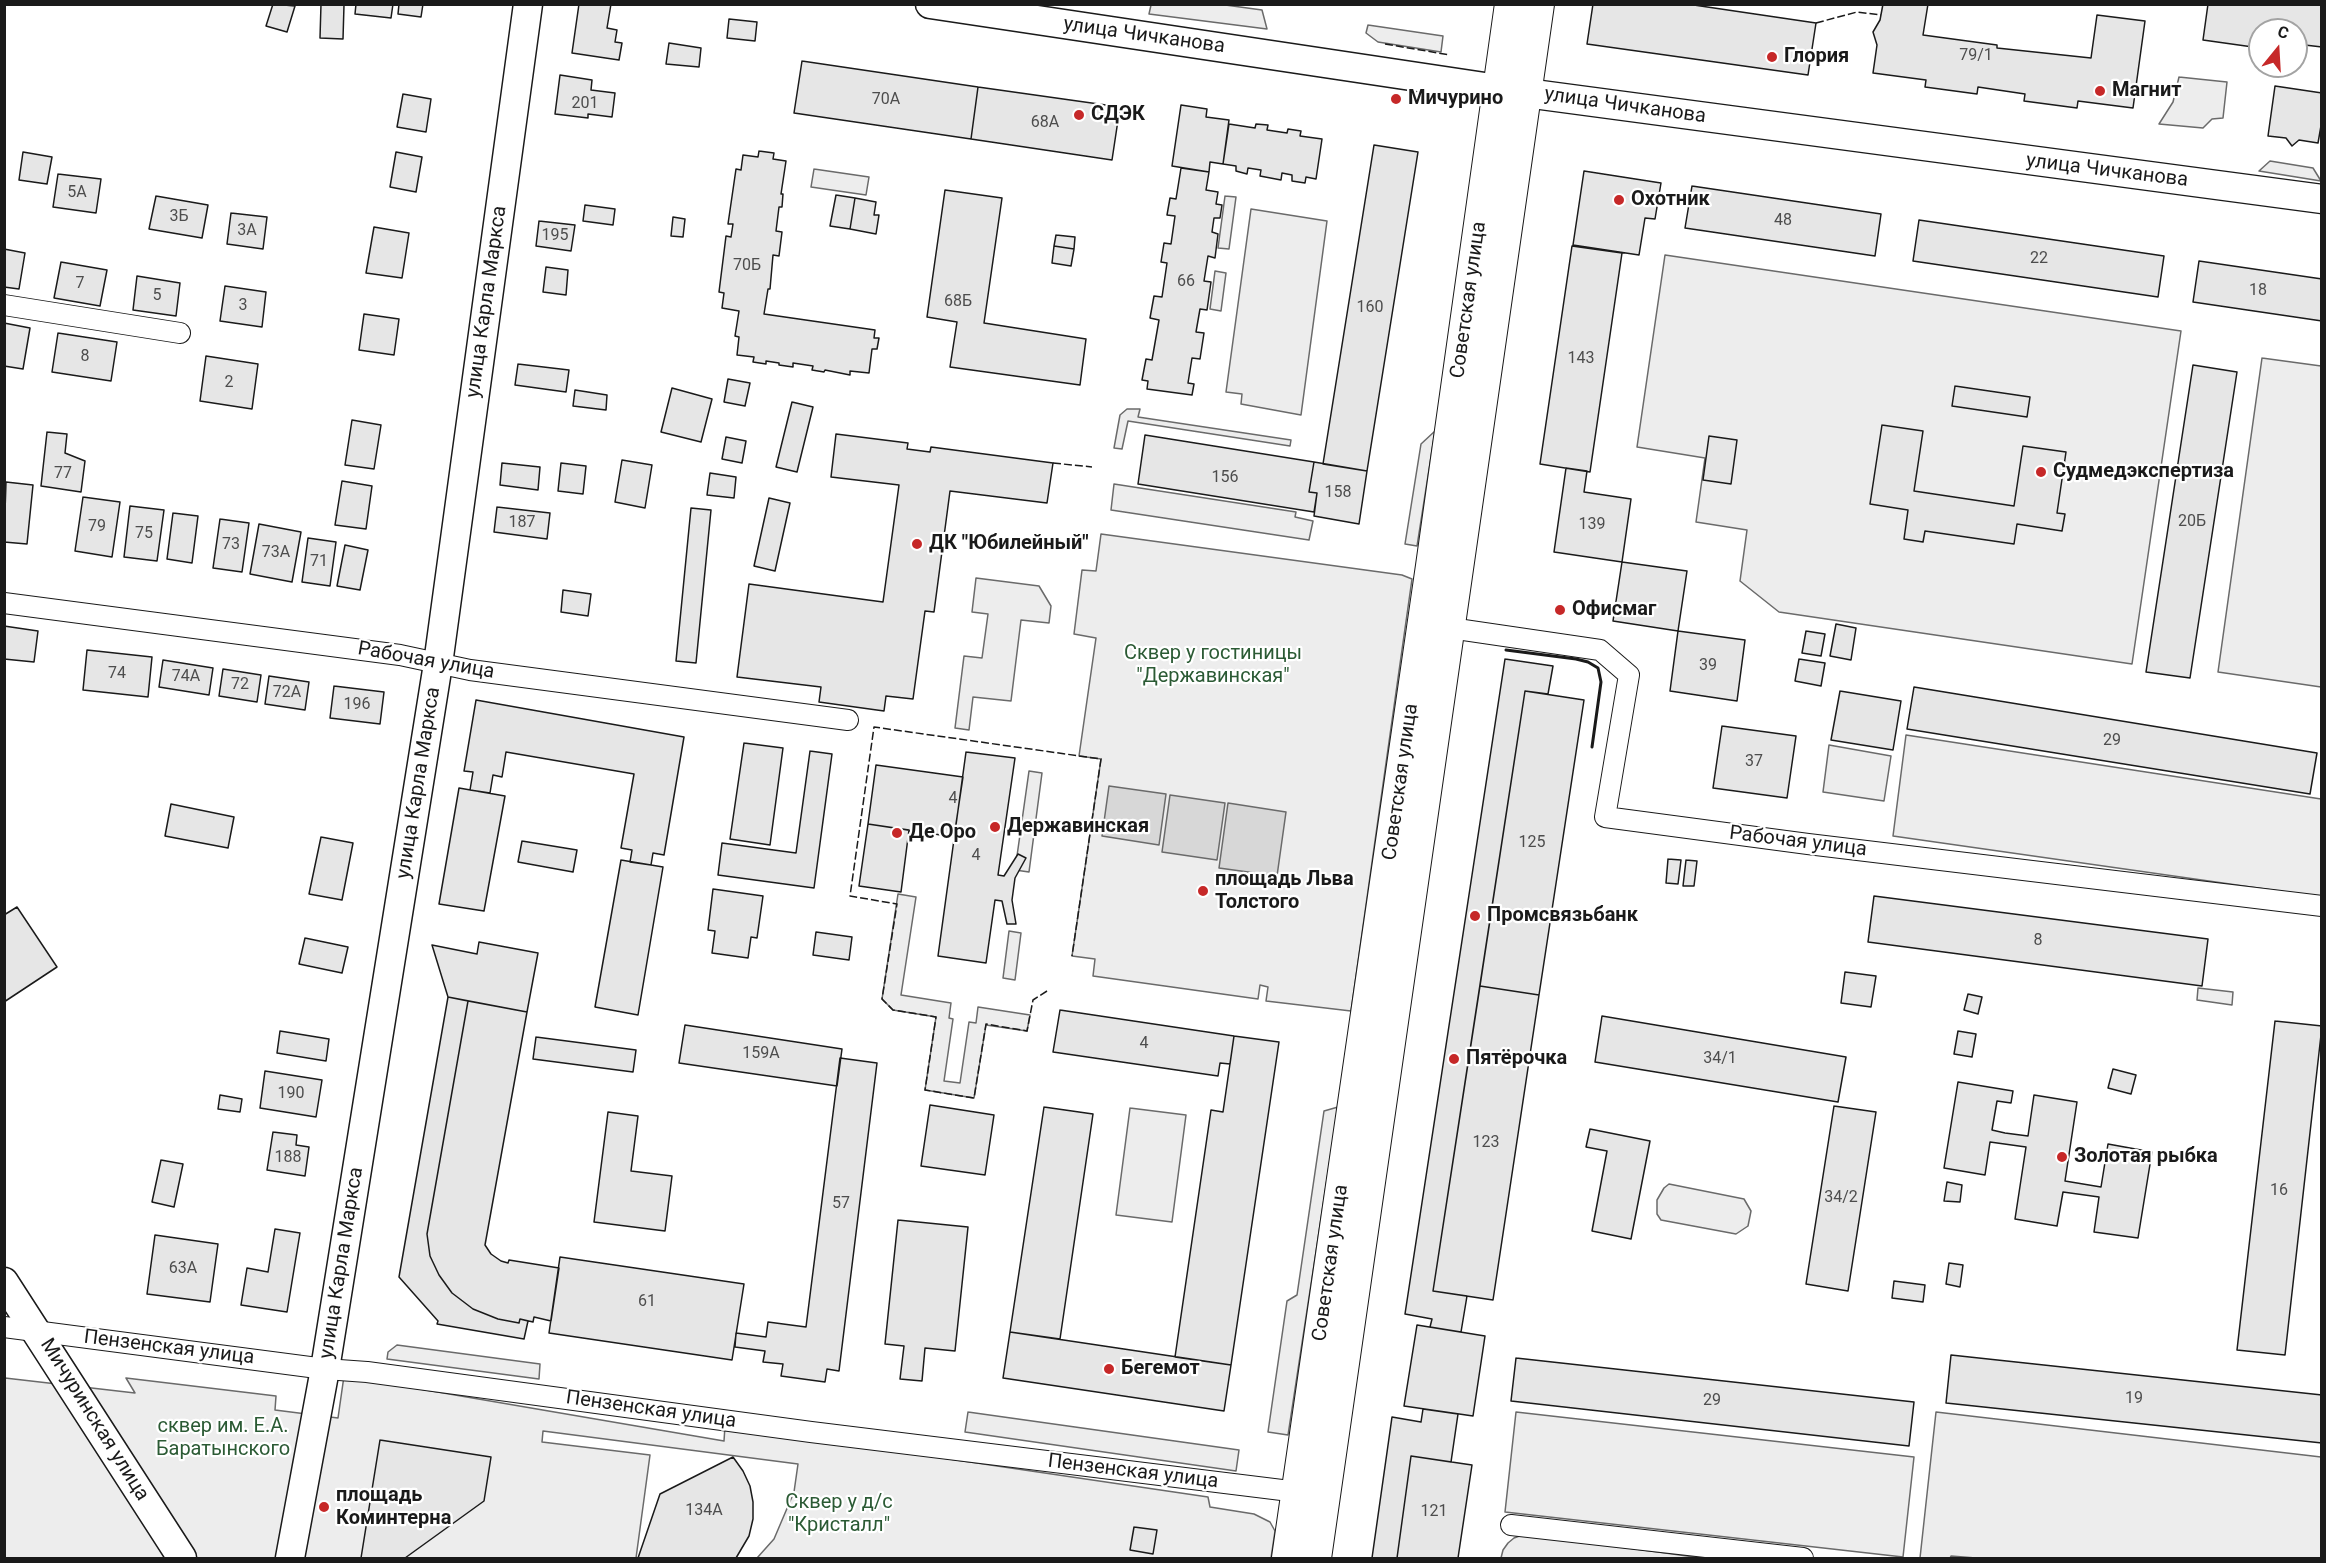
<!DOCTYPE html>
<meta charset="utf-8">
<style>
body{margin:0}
#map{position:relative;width:2326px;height:1563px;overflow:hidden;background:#fff;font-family:Roboto,sans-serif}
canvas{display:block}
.frame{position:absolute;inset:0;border:6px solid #1a1a1a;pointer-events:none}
.north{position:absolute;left:2248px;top:18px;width:60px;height:60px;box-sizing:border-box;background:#fff;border:2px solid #a3a3a3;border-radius:50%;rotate:18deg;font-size:16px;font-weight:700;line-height:24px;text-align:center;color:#1a1a1a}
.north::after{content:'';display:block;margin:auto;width:21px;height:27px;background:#c62828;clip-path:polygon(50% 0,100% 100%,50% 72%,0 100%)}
</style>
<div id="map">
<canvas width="2326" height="1563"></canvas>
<div class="frame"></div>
<div class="north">С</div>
</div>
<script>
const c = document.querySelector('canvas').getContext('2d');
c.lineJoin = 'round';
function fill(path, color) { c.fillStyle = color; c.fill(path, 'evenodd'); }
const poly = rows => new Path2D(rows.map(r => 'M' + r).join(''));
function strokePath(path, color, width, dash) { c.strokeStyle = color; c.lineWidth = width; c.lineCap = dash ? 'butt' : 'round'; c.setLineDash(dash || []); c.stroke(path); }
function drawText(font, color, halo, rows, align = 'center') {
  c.font = font + ' Roboto,sans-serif'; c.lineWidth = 4.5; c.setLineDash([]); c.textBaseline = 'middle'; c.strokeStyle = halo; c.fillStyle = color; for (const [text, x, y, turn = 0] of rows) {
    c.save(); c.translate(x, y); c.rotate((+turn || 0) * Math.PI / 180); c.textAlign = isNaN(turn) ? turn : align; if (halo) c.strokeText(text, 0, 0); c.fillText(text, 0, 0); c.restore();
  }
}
const built = poly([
 [1151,5,1218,4,1262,10,1267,29,1149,14,1151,5],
 [1368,25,1443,36,1441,52,1378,42,1366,33,1368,25],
 [2179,77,2227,82,2223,118,2212,119,2203,128,2159,124,2173,102,2179,77],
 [2270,161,2313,168,2321,181,2259,171,2270,161],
 [814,169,869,177,866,195,811,187,814,169],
 [1225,196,1236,197,1229,249,1218,248,1225,196],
 [1251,209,1327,221,1301,415,1241,404,1242,394,1226,392,1251,209],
 [1665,255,2181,331,2132,664,1779,612,1740,581,1747,530,1696,522,1705,458,1637,447,1665,255],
 [1215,271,1226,273,1221,311,1210,309,1215,271],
 [2262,358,2321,366,2321,687,2218,672,2262,358],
 [1127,409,1140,409,1138,417,1291,440,1290,446,1128,421,1122,449,1114,448,1120,415,1127,409],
 [1435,431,1417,546,1405,544,1421,444,1435,431],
 [1114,484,1296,512,1295,517,1313,521,1309,540,1111,510,1114,484],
 [1101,534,1402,575,1412,579,1351,1011,1266,1001,1268,987,1260,985,1258,999,1093,976,1095,959,1072,956,1101,759,1079,756,1096,638,1074,634,1082,570,1096,571,1101,534],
 [976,578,1039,586,1051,606,1049,623,1021,620,1011,701,973,697,969,730,955,728,964,656,982,658,988,614,972,612,976,578],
 [1906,735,2321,799,2321,897,1893,836,1906,735],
 [1829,745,1891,756,1884,801,1823,792,1829,745],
 [1029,771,1042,773,1029,872,1015,870,1029,771],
 [898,894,916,897,901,995,951,1003,949,1018,953,1019,944,1081,960,1083,969,1022,976,1023,978,1007,1030,1015,1027,1031,986,1025,974,1098,925,1090,936,1017,893,1010,882,999,898,894],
 [1009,931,1021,933,1015,980,1003,978,1009,931],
 [2198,988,2233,992,2232,1005,2197,1000,2198,988],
 [1338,1107,1288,1435,1268,1432,1287,1301,1297,1295,1324,1111,1338,1107],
 [1130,1108,1186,1115,1172,1222,1116,1215,1130,1108],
 [1669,1184,1744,1199,1751,1211,1748,1226,1736,1234,1661,1220,1657,1214,1657,1200,1664,1188,1669,1184],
 [397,1345,540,1364,539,1379,387,1359,388,1352,397,1345],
 [344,1376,724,1441,725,1426,1208,1497,1210,1507,1254,1514,1270,1522,1275,1531,1271,1558,757,1558,774,1539,794,1492,798,1464,543,1431,542,1442,650,1455,636,1558,5,1558,5,1378,135,1393,126,1378,276,1396,275,1410,338,1418,344,1376],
 [968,1412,1239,1450,1236,1471,965,1432,968,1412],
 [1516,1412,1914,1457,1903,1557,1505,1512,1516,1412],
 [1936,1412,2321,1457,2321,1558,1976,1558,1951,1556,1950,1558,1920,1558,1936,1412],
 [1525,1534,1702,1558,1501,1558,1503,1550,1508,1543,1514,1538,1525,1534]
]);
const water = poly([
 [1109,786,1166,794,1159,845,1102,836,1109,786],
 [1170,795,1225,803,1217,860,1162,852,1170,795],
 [1228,803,1286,812,1277,876,1219,868,1228,803]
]);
const building = poly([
 [273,4,295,6,287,32,266,26,273,4],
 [321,4,344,5,343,39,320,38,321,4],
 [356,4,393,4,391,18,355,14,356,4],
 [399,4,423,4,421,17,398,14,399,4],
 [579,4,611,4,607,28,617,30,615,42,622,43,619,60,572,53,579,4],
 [1593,4,1687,4,1816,23,1808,75,1587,44,1593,4],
 [1883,4,1928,4,1923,35,1997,45,1997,48,2091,58,2097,15,2145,21,2133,108,2078,101,2077,108,2024,101,2025,94,1978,87,1977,94,1925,87,1926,80,1873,73,1877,45,1873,32,1880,20,1883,4],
 [2208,4,2322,4,2322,47,2296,44,2296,30,2260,30,2260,48,2203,40,2208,4],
 [729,19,757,22,755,41,727,38,729,19],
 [669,43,701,48,699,67,666,64,669,43],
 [802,61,978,87,971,139,794,113,802,61],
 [560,75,592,80,591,90,615,93,612,117,588,114,588,118,555,114,560,75],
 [2275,86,2322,93,2322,120,2318,143,2299,140,2292,146,2286,138,2268,136,2275,86],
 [978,87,1120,107,1112,160,971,139,978,87],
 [403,94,431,99,426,132,397,127,403,94],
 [1181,105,1207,109,1206,117,1229,120,1223,164,1210,162,1209,172,1172,166,1181,105],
 [1229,124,1255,128,1256,124,1268,125,1267,130,1287,133,1288,129,1301,131,1300,136,1322,139,1316,179,1306,177,1305,183,1292,181,1292,175,1282,173,1281,180,1260,176,1261,170,1248,168,1247,174,1236,171,1236,166,1223,164,1229,124],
 [1374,145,1418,152,1367,471,1323,464,1374,145],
 [759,151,774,153,773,159,786,161,781,194,783,194,782,207,779,207,776,231,782,232,779,256,773,255,770,289,768,289,764,314,875,330,874,338,879,338,877,349,872,349,869,373,850,371,850,375,825,370,824,372,812,370,813,366,793,363,793,367,779,365,779,363,766,361,766,364,753,362,754,357,737,355,739,337,735,336,739,311,722,308,724,293,719,292,726,236,731,237,733,224,728,224,736,169,741,170,743,155,758,157,759,151],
 [23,152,52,157,47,184,19,180,23,152],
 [396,152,422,157,416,192,390,187,396,152],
 [1181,168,1209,172,1206,190,1218,192,1216,204,1222,205,1220,218,1214,218,1212,232,1218,234,1215,258,1208,256,1204,281,1211,282,1207,310,1200,309,1196,332,1204,333,1200,359,1192,358,1188,383,1194,384,1192,395,1147,389,1148,381,1142,380,1146,359,1152,360,1159,320,1150,318,1154,296,1162,297,1167,263,1161,262,1164,243,1171,244,1175,216,1167,215,1170,198,1176,199,1181,168],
 [1584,171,1661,183,1655,219,1645,218,1639,255,1573,245,1584,171],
 [58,174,101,179,96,213,53,207,58,174],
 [1692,186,1881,214,1875,256,1685,228,1692,186],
 [945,190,1002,198,984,323,1086,339,1080,385,950,367,957,322,927,317,945,190],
 [836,195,855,198,850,229,830,226,836,195],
 [156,196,208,205,202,238,149,229,156,196],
 [855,198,876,202,874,215,879,215,876,234,850,229,855,198],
 [585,205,615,209,613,225,583,221,585,205],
 [231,213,267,217,263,249,227,244,231,213],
 [673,217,685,219,683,237,671,236,673,217],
 [1919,220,2164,256,2158,297,1913,261,1919,220],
 [539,221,575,225,571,251,536,246,539,221],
 [374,227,409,233,402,278,366,273,374,227],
 [1056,235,1075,237,1074,249,1054,246,1056,235],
 [1054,246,1074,249,1071,266,1052,263,1054,246],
 [1572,246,1622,253,1590,472,1540,464,1572,246],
 [4,249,25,253,19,289,4,287,4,249],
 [2199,261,2322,279,2322,321,2193,302,2199,261],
 [61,262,107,270,100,306,54,298,61,262],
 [546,267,568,270,566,295,543,292,546,267],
 [137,276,180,283,176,316,133,310,137,276],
 [225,286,266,292,262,327,220,321,225,286],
 [364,314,399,319,394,355,359,350,364,314],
 [4,323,30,328,23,369,4,366,4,323],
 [58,333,117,342,111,381,52,372,58,333],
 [206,356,258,364,252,409,200,401,206,356],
 [518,364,569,370,566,392,515,385,518,364],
 [2193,365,2237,372,2190,678,2146,672,2193,365],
 [728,379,750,383,745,406,724,402,728,379],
 [1955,386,2030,397,2027,417,1952,406,1955,386],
 [672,388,712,399,701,442,661,432,672,388],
 [575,390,607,395,606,410,573,406,575,390],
 [792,402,813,407,797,472,776,467,792,402],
 [352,420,381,425,374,469,345,465,352,420],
 [1882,425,1923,431,1914,491,2014,506,2023,446,2066,452,2057,513,2065,514,2062,531,2017,524,2014,544,1925,531,1923,542,1904,539,1908,510,1870,504,1882,425],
 [47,432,67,434,65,453,85,461,81,492,41,486,47,432],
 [836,434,908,443,907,449,930,452,931,447,1053,463,1047,503,950,491,934,612,925,611,913,699,886,696,884,711,819,702,821,687,737,677,749,584,883,602,899,485,831,477,836,434],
 [1145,435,1314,462,1309,492,1317,493,1314,512,1138,484,1145,435],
 [1709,436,1737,440,1731,484,1703,480,1709,436],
 [726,437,746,441,742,463,722,459,726,437],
 [622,460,652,465,645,508,615,502,622,460],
 [1314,462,1367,471,1359,524,1314,516,1317,493,1309,492,1314,462],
 [502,463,540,467,538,490,500,485,502,463],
 [561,463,586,466,583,494,558,491,561,463],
 [1566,468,1587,471,1584,492,1631,499,1622,562,1554,552,1566,468],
 [710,473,736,477,734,498,707,495,710,473],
 [342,481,372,486,366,529,335,525,342,481],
 [6,482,33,485,27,544,4,542,6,482],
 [83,497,120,502,112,557,75,551,83,497],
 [769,498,790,503,775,571,754,566,769,498],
 [130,506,164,510,157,561,124,557,130,506],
 [497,507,550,513,547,539,494,532,497,507],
 [691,508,711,510,696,663,676,661,691,508],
 [173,513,198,516,192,563,167,559,173,513],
 [220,519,249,523,242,572,213,568,220,519],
 [259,524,301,532,292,582,250,574,259,524],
 [308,538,336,542,330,586,302,582,308,538],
 [345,545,368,550,360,590,337,586,345,545],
 [1622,562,1687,571,1678,631,1613,621,1622,562],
 [563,590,591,594,588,616,561,612,563,590],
 [1836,624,1856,628,1851,660,1830,656,1836,624],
 [4,626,38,631,34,662,4,659,4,626],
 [1678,631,1745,640,1737,701,1670,691,1678,631],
 [1806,631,1825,634,1821,656,1802,653,1806,631],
 [87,650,152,657,148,697,83,690,87,650],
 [1505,659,1553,666,1548,694,1525,691,1433,1291,1467,1296,1461,1332,1430,1327,1432,1319,1405,1314,1505,659],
 [1799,659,1825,663,1821,686,1795,681,1799,659],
 [163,660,213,668,209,695,159,687,163,660],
 [223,669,261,675,257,702,219,696,223,669],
 [269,676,309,682,305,710,265,704,269,676],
 [334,686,384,692,380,724,330,718,334,686],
 [1914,687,2317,753,2310,794,1907,729,1914,687],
 [1525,691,1584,700,1539,995,1480,986,1525,691],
 [1840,691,1901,701,1893,750,1831,740,1840,691],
 [476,700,684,737,664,855,653,853,651,865,630,862,632,850,621,848,634,774,506,752,502,777,493,775,490,793,470,790,473,772,464,771,476,700],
 [1722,726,1796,736,1787,798,1713,788,1722,726],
 [744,743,783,748,770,845,730,839,744,743],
 [810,751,832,754,814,888,718,875,722,843,796,853,810,751],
 [966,752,1015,758,998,875,1004,876,1018,854,1026,858,1015,878,1012,900,1016,924,1007,924,1002,901,995,900,986,963,938,956,966,752],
 [876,765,963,777,954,837,868,824,876,765],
 [459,788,505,796,484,911,439,904,459,788],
 [171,804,234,817,228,848,165,836,171,804],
 [868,824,909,830,901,892,859,886,868,824],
 [321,837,353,843,342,900,309,894,321,837],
 [522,841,577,850,573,872,518,862,522,841],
 [1668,859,1681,860,1678,884,1666,883,1668,859],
 [621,860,663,867,638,1015,595,1007,621,860],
 [1686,860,1697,861,1694,886,1683,886,1686,860],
 [713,889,763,896,757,938,751,937,748,958,712,953,715,931,708,930,713,889],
 [1874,896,2208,939,2202,986,1868,942,1874,896],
 [17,907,57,967,4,1002,4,915,17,907],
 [816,932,852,937,849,960,813,955,816,932],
 [305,938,348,947,342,973,299,964,305,938],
 [479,942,538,953,527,1012,448,997,432,945,477,954,479,942],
 [1845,972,1876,976,1871,1007,1841,1003,1845,972],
 [1480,986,1539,995,1493,1300,1433,1291,1480,986],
 [1968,994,1982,997,1978,1014,1964,1010,1968,994],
 [448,997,468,1001,427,1234,430,1256,439,1275,452,1293,473,1309,498,1319,519,1323,520,1319,528,1321,524,1339,437,1324,438,1321,399,1277,448,997],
 [468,1001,527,1012,485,1245,491,1254,501,1261,508,1263,509,1260,559,1268,551,1321,534,1317,533,1322,520,1319,519,1323,498,1319,473,1309,452,1293,439,1275,430,1256,427,1234,468,1001],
 [1060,1010,1234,1036,1230,1064,1220,1063,1218,1076,1053,1052,1060,1010],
 [1602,1016,1846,1057,1838,1102,1595,1062,1602,1016],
 [2275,1021,2322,1026,2285,1355,2237,1350,2275,1021],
 [685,1025,842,1049,837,1086,679,1063,685,1025],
 [280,1031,329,1039,326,1061,277,1053,280,1031],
 [1958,1031,1976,1034,1972,1057,1954,1054,1958,1031],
 [1234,1036,1279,1042,1231,1365,1175,1357,1211,1110,1223,1112,1234,1036],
 [536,1037,636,1050,633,1072,533,1059,536,1037],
 [840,1058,877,1063,839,1371,827,1369,825,1382,781,1376,783,1364,763,1362,765,1351,735,1347,736,1333,766,1337,768,1322,806,1327,840,1058],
 [2113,1069,2136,1075,2131,1094,2108,1088,2113,1069],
 [265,1071,322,1080,316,1117,260,1108,265,1071],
 [1958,1082,2013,1091,2011,1103,1997,1101,1992,1130,2005,1133,2028,1136,2034,1095,2077,1102,2065,1181,2101,1187,2108,1144,2152,1152,2138,1238,2094,1232,2099,1197,2063,1192,2057,1226,2015,1219,2026,1147,1990,1142,1985,1175,1944,1168,1958,1082],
 [220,1095,242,1099,240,1112,218,1109,220,1095],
 [930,1105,994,1115,985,1175,921,1166,930,1105],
 [1834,1106,1876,1112,1848,1291,1806,1284,1834,1106],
 [1044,1107,1093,1114,1060,1339,1010,1332,1044,1107],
 [608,1112,638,1116,631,1171,672,1176,665,1231,594,1222,608,1112],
 [1590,1129,1650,1141,1631,1239,1592,1231,1607,1151,1586,1147,1590,1129],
 [273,1132,297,1135,296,1145,309,1147,305,1176,267,1170,273,1132],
 [161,1160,183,1164,174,1207,152,1202,161,1160],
 [1947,1182,1962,1185,1960,1202,1944,1201,1947,1182],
 [898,1220,968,1227,955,1351,925,1348,922,1381,900,1379,904,1346,885,1344,898,1220],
 [275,1229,300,1233,287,1312,241,1305,247,1268,268,1272,275,1229],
 [155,1235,218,1244,210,1302,147,1294,155,1235],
 [560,1257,744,1284,732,1360,549,1333,560,1257],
 [1949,1263,1963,1265,1960,1287,1946,1284,1949,1263],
 [1894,1281,1925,1285,1923,1302,1892,1298,1894,1281],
 [1417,1325,1485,1336,1473,1416,1404,1406,1417,1325],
 [1010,1332,1231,1365,1224,1411,1003,1378,1010,1332],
 [1951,1355,2322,1395,2322,1443,1946,1403,1951,1355],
 [1516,1358,1914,1402,1909,1446,1511,1401,1516,1358],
 [1423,1409,1458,1414,1451,1462,1411,1456,1397,1558,1372,1558,1392,1417,1421,1422,1423,1409],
 [380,1440,491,1457,484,1501,405,1558,361,1558,380,1440],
 [1411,1456,1472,1465,1458,1558,1397,1558,1411,1456],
 [733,1457,743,1471,750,1486,753,1502,753,1519,749,1536,736,1558,638,1558,660,1494,733,1457],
 [1134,1527,1157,1530,1153,1554,1130,1550,1134,1527]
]);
const minor = poly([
 [4,305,180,333],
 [4,603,400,655,470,670,848,720],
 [1450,628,1600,650,1629,675,1605,817,1808,844,2322,906],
 [4,1327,325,1369,367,1372,811,1432,1298,1492],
 [1511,1525,1803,1558]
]);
const secondary = poly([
 [930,4,1498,89],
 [1526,93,2322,199],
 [4,1282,182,1558],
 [290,1558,325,1369,438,664,528,4]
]);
const primary = poly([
 [1288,1558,1432,566,1511,4],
 [1315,1558,1538,4]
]);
const fence = poly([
 [1816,23,1857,12,1881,15],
 [1385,44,1450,55],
 [1053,463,1092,467],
 [1047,991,1033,1000,1027,1031,986,1024,974,1098,925,1090,936,1017,893,1010,882,999,897,904,850,896,874,727,1101,759,1072,956]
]);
const wall = poly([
 [1506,650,1576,659,1588,662,1598,668,1601,682,1592,747]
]);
const markers = [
 [1772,57,6,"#c62828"],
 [2100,91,6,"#c62828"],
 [1396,99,6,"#c62828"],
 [1079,115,6,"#c62828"],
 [1619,200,6,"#c62828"],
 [2041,472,6,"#c62828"],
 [917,544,6,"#c62828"],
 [1560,610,6,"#c62828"],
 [995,827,6,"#c62828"],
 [897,833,6,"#c62828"],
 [1203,891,6,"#c62828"],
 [1475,916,6,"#c62828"],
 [1454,1059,6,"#c62828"],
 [2062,1157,6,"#c62828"],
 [1109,1369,6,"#c62828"],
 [324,1507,6,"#c62828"]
];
const numberNames = [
 ["79/1",1976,56],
 ["70А",886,100],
 ["201",585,104],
 ["68А",1045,123],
 ["5А",77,193],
 ["3Б",179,217],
 ["48",1783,221],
 ["3А",247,231],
 ["195",555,236],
 ["22",2039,259],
 ["70Б",747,266],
 ["66",1186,282],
 ["7",80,284],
 ["18",2258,291],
 ["5",157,296],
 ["68Б",958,302],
 ["3",243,306],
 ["160",1370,308],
 ["8",85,357],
 ["143",1581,359],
 ["2",229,383],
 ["77",63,474],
 ["156",1225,478],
 ["158",1338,493],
 ["20Б",2192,522],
 ["187",522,523],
 ["139",1592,525],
 ["79",97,527],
 ["75",144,534],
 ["73",231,545],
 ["73А",276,553],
 ["71",319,562],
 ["39",1708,666],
 ["74",117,674],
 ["74А",186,677],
 ["72",240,685],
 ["72А",287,693],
 ["196",357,705],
 ["29",2112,741],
 ["37",1754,762],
 ["4",953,799],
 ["125",1532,843],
 ["4",976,856],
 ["8",2038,941],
 ["4",1144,1044],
 ["159А",761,1054],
 ["34/1",1720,1059],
 ["190",291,1094],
 ["123",1486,1143],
 ["188",288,1158],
 ["16",2279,1191],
 ["34/2",1841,1198],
 ["57",841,1204],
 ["63А",183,1269],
 ["61",647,1302],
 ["19",2134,1399],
 ["29",1712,1401],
 ["134А",704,1511],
 ["121",1434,1512]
];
const streetNames = [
 ["улица Чичканова",1144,36,8],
 ["улица Чичканова",1625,106,8],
 ["улица Чичканова",2107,171,7],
 ["Советская улица",1469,300,-82],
 ["улица Карла Маркса",487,302,-82],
 ["Рабочая улица",426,661,10],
 ["Советская улица",1401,782,-82],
 ["улица Карла Маркса",419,783,-81],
 ["Рабочая улица",1798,842,7],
 ["улица Карла Маркса",342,1263,-81],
 ["Советская улица",1331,1263,-82],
 ["Пензенская улица",169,1348,7],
 ["Пензенская улица",651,1410,8],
 ["Мичуринская улица",94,1420,58],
 ["Пензенская улица",1133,1472,7]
];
const poiNames = [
 ["Глория",1784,57],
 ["Магнит",2112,91],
 ["Мичурино",1408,99],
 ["СДЭК",1091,115],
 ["Охотник",1631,200],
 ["Судмедэкспертиза",2053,472],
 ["ДК \"Юбилейный\"",929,544],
 ["Офисмаг",1572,610],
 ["Державинская",1007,827],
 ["Де Оро",909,833],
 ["площадь Льва",1215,880],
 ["Толстого",1215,903],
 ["Промсвязьбанк",1487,916],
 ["Пятёрочка",1466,1059],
 ["Золотая рыбка",2074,1157],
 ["Бегемот",1121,1369],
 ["площадь",336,1496],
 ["Коминтерна",336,1519]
];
const parkNames = [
 ["Сквер у гостиницы",1213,654],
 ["\"Державинская\"",1213,677],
 ["сквер им. Е.А.",223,1427],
 ["Баратынского",223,1450],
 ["Сквер у д/с",839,1503],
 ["\"Кристалл\"",839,1526]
];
fill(built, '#ededed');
strokePath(built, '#6a6a6a', 1.5);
fill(water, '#d7d7d7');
strokePath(water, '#6a6a6a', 1.5);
fill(building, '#e6e6e6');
strokePath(building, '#1a1a1a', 1.5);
strokePath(minor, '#1a1a1a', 22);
strokePath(secondary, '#1a1a1a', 31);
strokePath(primary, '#1a1a1a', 34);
strokePath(minor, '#fff', 20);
strokePath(secondary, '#fff', 28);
strokePath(primary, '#fff', 32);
strokePath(fence, '#1a1a1a', 1.5, [8, 3]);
strokePath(wall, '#1a1a1a', 3);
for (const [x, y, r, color] of markers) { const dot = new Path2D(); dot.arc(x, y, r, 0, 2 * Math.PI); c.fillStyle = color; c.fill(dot); strokePath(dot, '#fff', 2); }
drawText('16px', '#4d4d4d', null, numberNames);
drawText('20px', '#1a1a1a', '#fff', streetNames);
drawText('bold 20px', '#1a1a1a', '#fff', poiNames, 'left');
drawText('20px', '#2b5a34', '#fff', parkNames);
</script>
